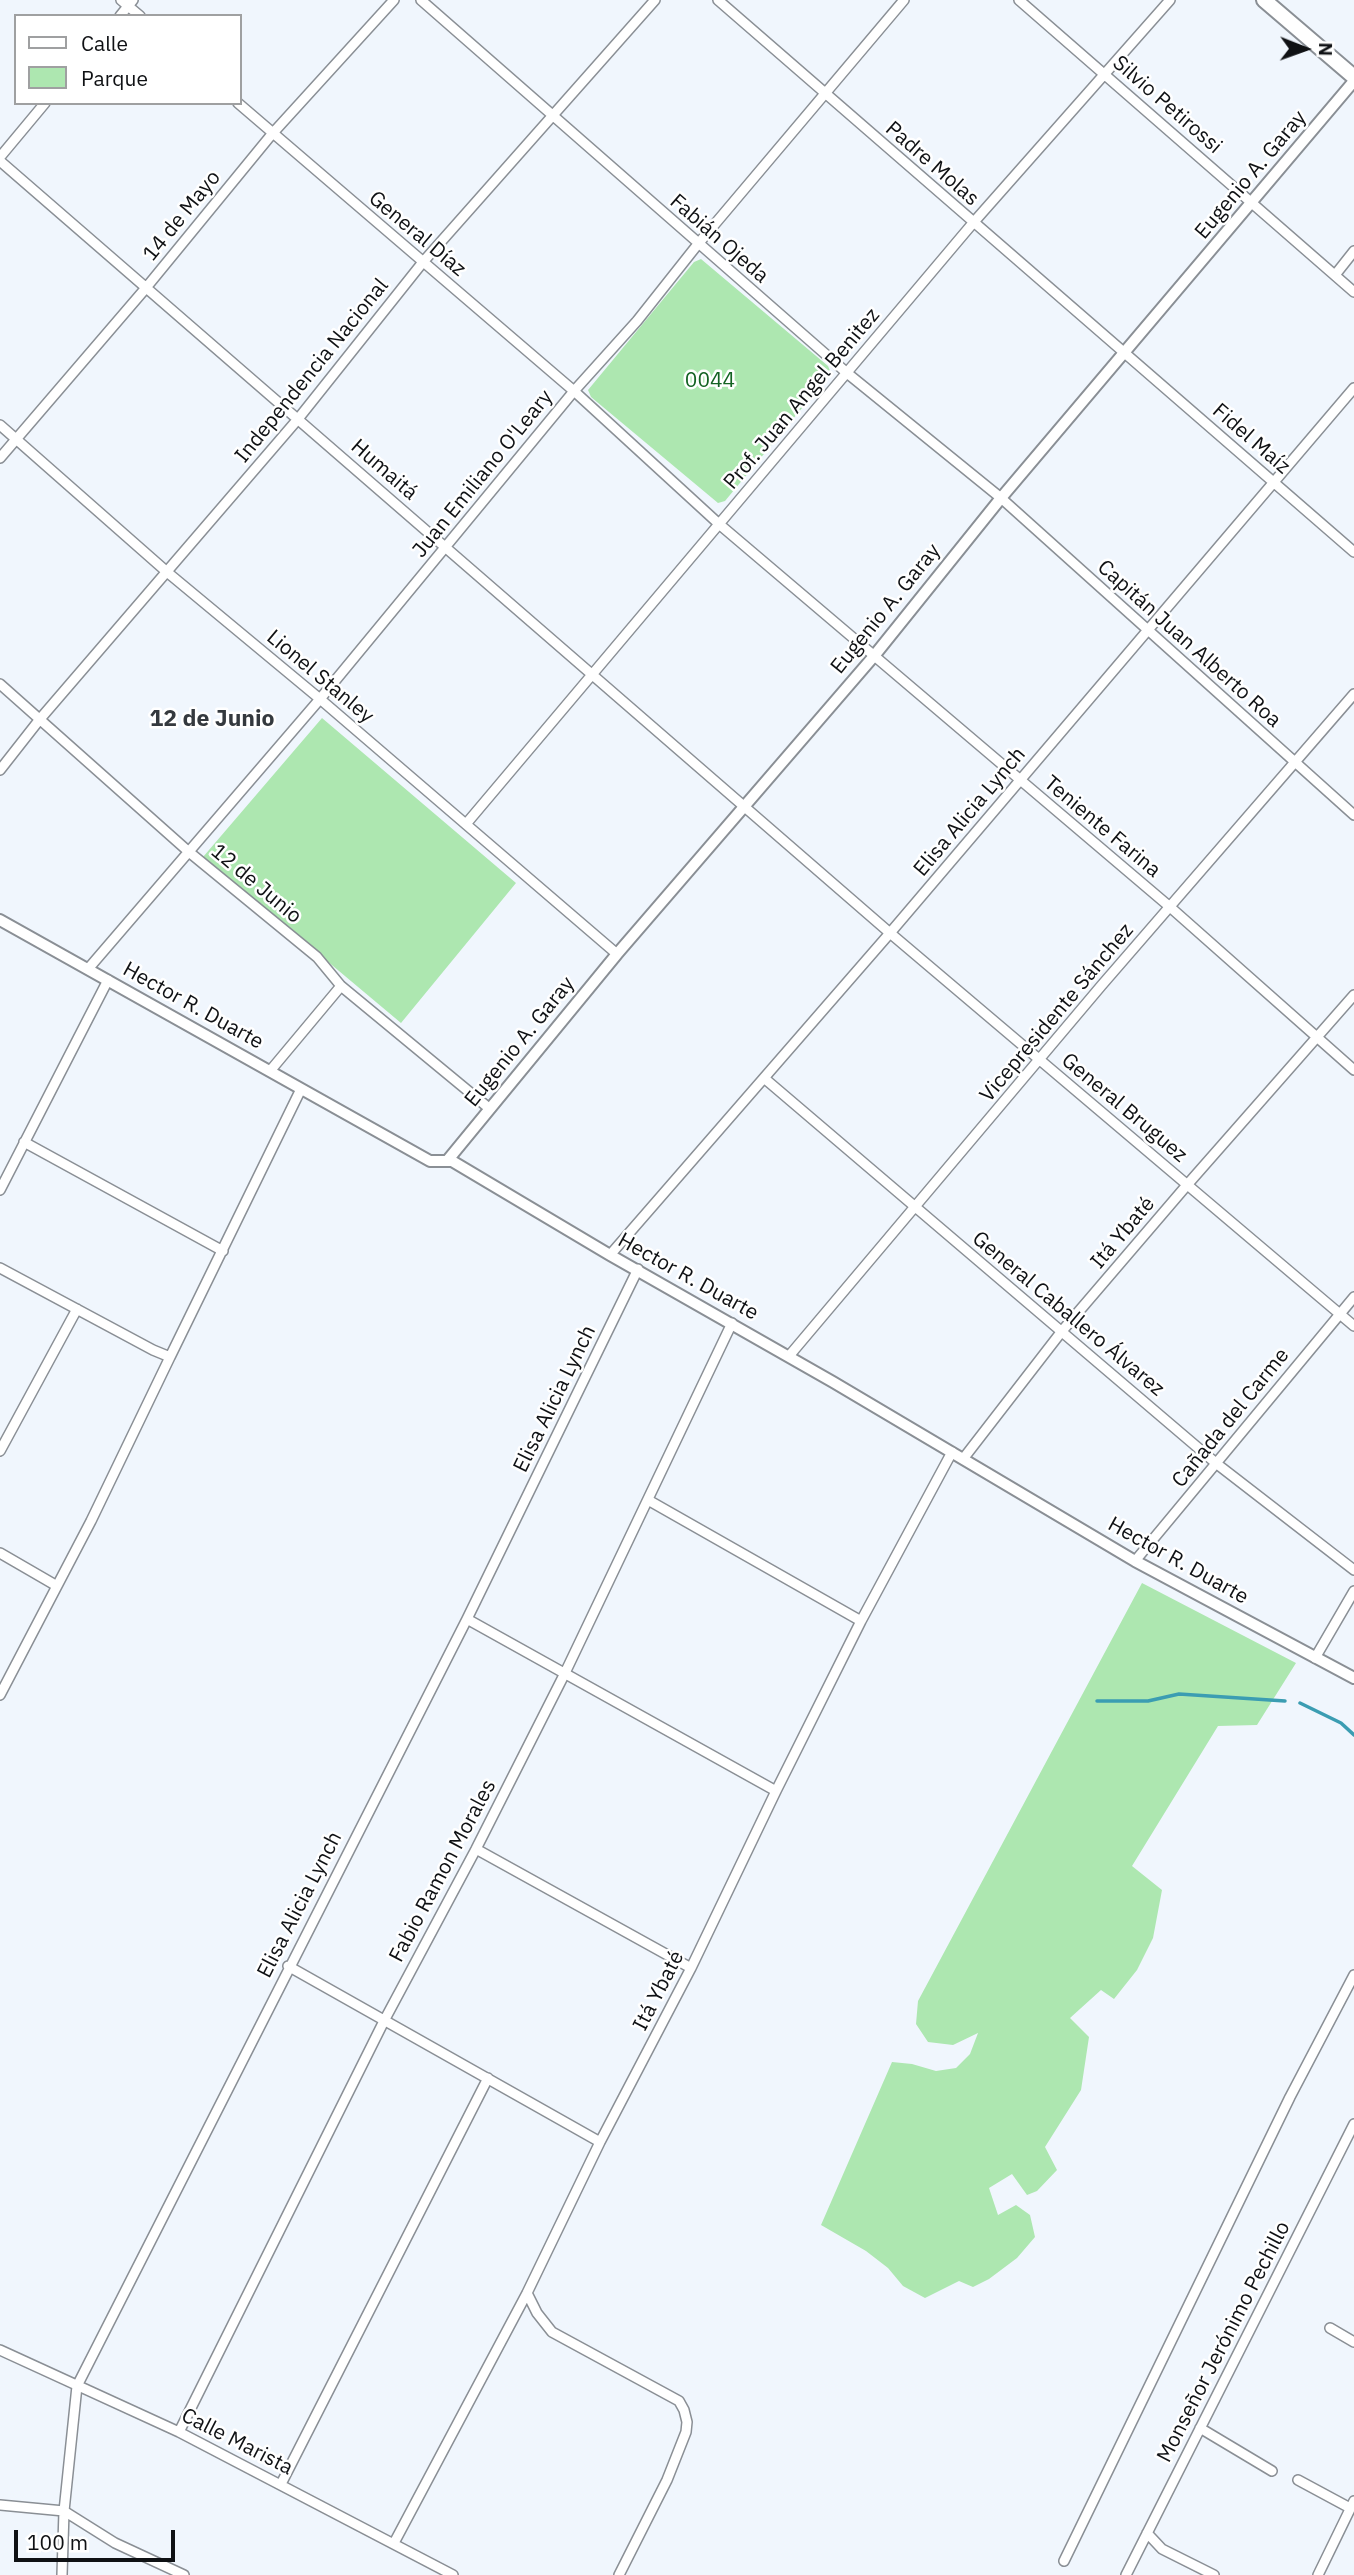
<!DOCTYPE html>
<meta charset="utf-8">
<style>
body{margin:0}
#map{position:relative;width:1354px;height:2575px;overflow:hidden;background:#f0f6fd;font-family:"IBM Plex Sans",sans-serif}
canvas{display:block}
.legend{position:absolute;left:14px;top:14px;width:228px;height:91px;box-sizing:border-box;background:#fff;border:2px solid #9fa0a1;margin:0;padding:9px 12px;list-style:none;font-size:21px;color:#0f1114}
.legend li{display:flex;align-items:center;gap:14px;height:35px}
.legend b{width:35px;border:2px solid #9fa0a1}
.north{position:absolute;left:1270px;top:14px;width:70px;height:70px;-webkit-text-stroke:5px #fff;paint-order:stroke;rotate:91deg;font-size:19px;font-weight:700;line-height:28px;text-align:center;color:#0f1114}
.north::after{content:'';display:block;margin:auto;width:24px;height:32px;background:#0f1114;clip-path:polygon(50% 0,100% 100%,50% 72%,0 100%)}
.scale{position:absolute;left:14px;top:2530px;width:161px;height:32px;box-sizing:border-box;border:4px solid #0f1114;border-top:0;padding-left:9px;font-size:21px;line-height:24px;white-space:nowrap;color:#0f1114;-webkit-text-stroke:5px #fff;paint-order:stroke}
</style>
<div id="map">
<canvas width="1354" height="2575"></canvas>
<ul class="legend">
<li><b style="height:9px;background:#fff"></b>Calle</li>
<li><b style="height:19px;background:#ade7b0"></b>Parque</li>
</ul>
<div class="north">N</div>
<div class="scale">100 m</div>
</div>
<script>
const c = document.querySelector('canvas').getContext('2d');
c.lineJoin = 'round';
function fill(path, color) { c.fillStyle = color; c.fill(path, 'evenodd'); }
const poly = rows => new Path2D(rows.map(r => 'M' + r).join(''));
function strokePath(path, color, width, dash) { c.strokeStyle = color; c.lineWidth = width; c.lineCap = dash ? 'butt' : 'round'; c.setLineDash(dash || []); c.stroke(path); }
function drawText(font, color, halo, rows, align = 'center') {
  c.font = font + ' "IBM Plex Sans",sans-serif'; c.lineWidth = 5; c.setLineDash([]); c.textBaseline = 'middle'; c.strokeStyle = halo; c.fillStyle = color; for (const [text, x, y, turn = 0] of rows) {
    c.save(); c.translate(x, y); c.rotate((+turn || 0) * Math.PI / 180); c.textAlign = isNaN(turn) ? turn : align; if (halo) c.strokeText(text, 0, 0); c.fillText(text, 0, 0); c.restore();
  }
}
const green = poly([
 [701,259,828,366,831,373,725,501,718,503,591,397,588,390,694,262],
 [322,718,516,883,401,1023,203,857],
 [1142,1583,1296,1663,1257,1725,1218,1726,1132,1866,1162,1890,1153,1938,1137,1970,1114,1999,1101,1990,1070,2018,1089,2037,1081,2090,1045,2147,1057,2170,1037,2191,1027,2195,1012,2174,989,2188,998,2215,1016,2205,1030,2215,1035,2237,1017,2258,989,2279,973,2287,959,2281,925,2298,903,2286,888,2268,866,2251,821,2225,892,2062,912,2064,936,2071,956,2068,970,2054,978,2033,953,2045,928,2042,916,2024,918,2001]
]);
const stream = poly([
 [1097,1701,1148,1701,1179,1694,1285,1701],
 [1300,1703,1341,1723,1354,1735]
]);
const minor = poly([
 [121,0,140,16],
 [421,0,847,373,1001,498,1354,815],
 [718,0,1354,552],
 [1019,0,1354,292],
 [120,16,133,0],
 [238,103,574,391,719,524,1170,907,1354,1070],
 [0,157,45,103],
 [0,161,890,933,1354,1326],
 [1335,275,1354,251],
 [0,425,167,572,320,699,617,954],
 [0,458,145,289,272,134,394,0],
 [0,684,189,852,317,957,341,986,490,1109],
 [0,770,40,719,298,419,423,262,655,0],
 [466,824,973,223,1170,0],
 [88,969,320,699,574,391,637,321,698,244,904,0],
 [270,1071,341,986],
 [764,1078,1217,1464,1354,1570],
 [24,1142,223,1251],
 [0,1190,108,980],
 [610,1255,890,933,1354,388],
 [0,1268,153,1350,170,1357,301,1089],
 [789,1356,1101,986,1354,694],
 [0,1451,77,1309],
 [963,1459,1062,1331,1187,1185,1354,995],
 [648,1500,861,1621],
 [0,1553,57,1586],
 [1135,1561,1354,1297],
 [467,1619,776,1791],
 [1315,1658,1354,1591],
 [0,1695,91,1521,170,1357],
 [476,1849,691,1968],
 [288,1966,600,2142],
 [527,2293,537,2313,552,2332,679,2401,684,2410,687,2422,686,2432,667,2480,619,2575],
 [1330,2328,1354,2342],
 [0,2350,179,2432,453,2575],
 [1200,2428,1272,2471],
 [179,2432,384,2021,476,1849,564,1675,732,1323],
 [1298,2480,1350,2508],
 [281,2484,488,2078],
 [0,2505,64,2511,115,2543,184,2575],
 [1147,2533,1162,2549,1214,2575],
 [394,2543,527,2293,600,2142,691,1968,776,1791,861,1621,952,1452],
 [1064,2561,1290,2097,1354,1975],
 [62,2575,64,2511,77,2386,467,1619,638,1269],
 [1126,2575,1354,2124],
 [1318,2575,1354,2501]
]);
const tertiary = poly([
 [0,920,430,1161,452,1161,610,1255,833,1382,1135,1561,1354,1678],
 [447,1161,617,954,874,656,1001,498,1354,81]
]);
const trunk = poly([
 [1264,0,1354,77]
]);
const streetNames = [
 ["Silvio Petirossi",1167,105,41],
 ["Padre Molas",932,164,41],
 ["Eugenio A. Garay",1251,175,-50],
 ["14 de Mayo",182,216,-51],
 ["General Díaz",417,234,40],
 ["Fabián Ojeda",719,239,41],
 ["Independencia Nacional",312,371,-51],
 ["Prof. Juan Angel Benitez",802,399,-50],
 ["Fidel Maíz",1251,439,41],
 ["Humaitá",384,470,41],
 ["Juan Emiliano O'Leary",483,474,-51],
 ["Eugenio A. Garay",886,609,-51],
 ["Capitán Juan Alberto Roa",1189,644,42],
 ["Lionel Stanley",320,677,40],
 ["Elisa Alicia Lynch",970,812,-50],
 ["Teniente Farina",1102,827,40],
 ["12 de Junio",256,884,40],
 ["Hector R. Duarte",193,1006,29],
 ["Vicepresidente Sánchez",1057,1013,-50],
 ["Eugenio A. Garay",520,1042,-51],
 ["General Bruguez",1124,1108,40],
 ["Itá Ybaté",1123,1233,-50],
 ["Hector R. Duarte",688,1277,29],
 ["General Caballero Álvarez",1068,1314,40],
 ["Elisa Alicia Lynch",555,1399,-64],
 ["Cañada del Carme",1231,1418,-51],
 ["Hector R. Duarte",1178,1561,29],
 ["Fabio Ramon Morales",443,1871,-62],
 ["Elisa Alicia Lynch",300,1905,-63],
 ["Itá Ybaté",659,1991,-63],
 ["Monseñor Jerónimo Pechillo",1224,2342,-63],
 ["Calle Marista",237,2442,27]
];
const parkNames = [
 ["0044",710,381]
];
const neighbourhoodNames = [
 ["12 de Junio",212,719]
];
fill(green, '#ade7b0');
strokePath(stream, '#3b9db2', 3.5);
strokePath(minor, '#8a8f95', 12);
strokePath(tertiary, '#8a8f95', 14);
strokePath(trunk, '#8a8f95', 18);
strokePath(minor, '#fff', 9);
strokePath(tertiary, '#fff', 10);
strokePath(trunk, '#fff', 14);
drawText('21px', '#0f1114', '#fff', streetNames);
drawText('21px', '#146323', '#fff', parkNames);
drawText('bold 23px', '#34393e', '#fff', neighbourhoodNames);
</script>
